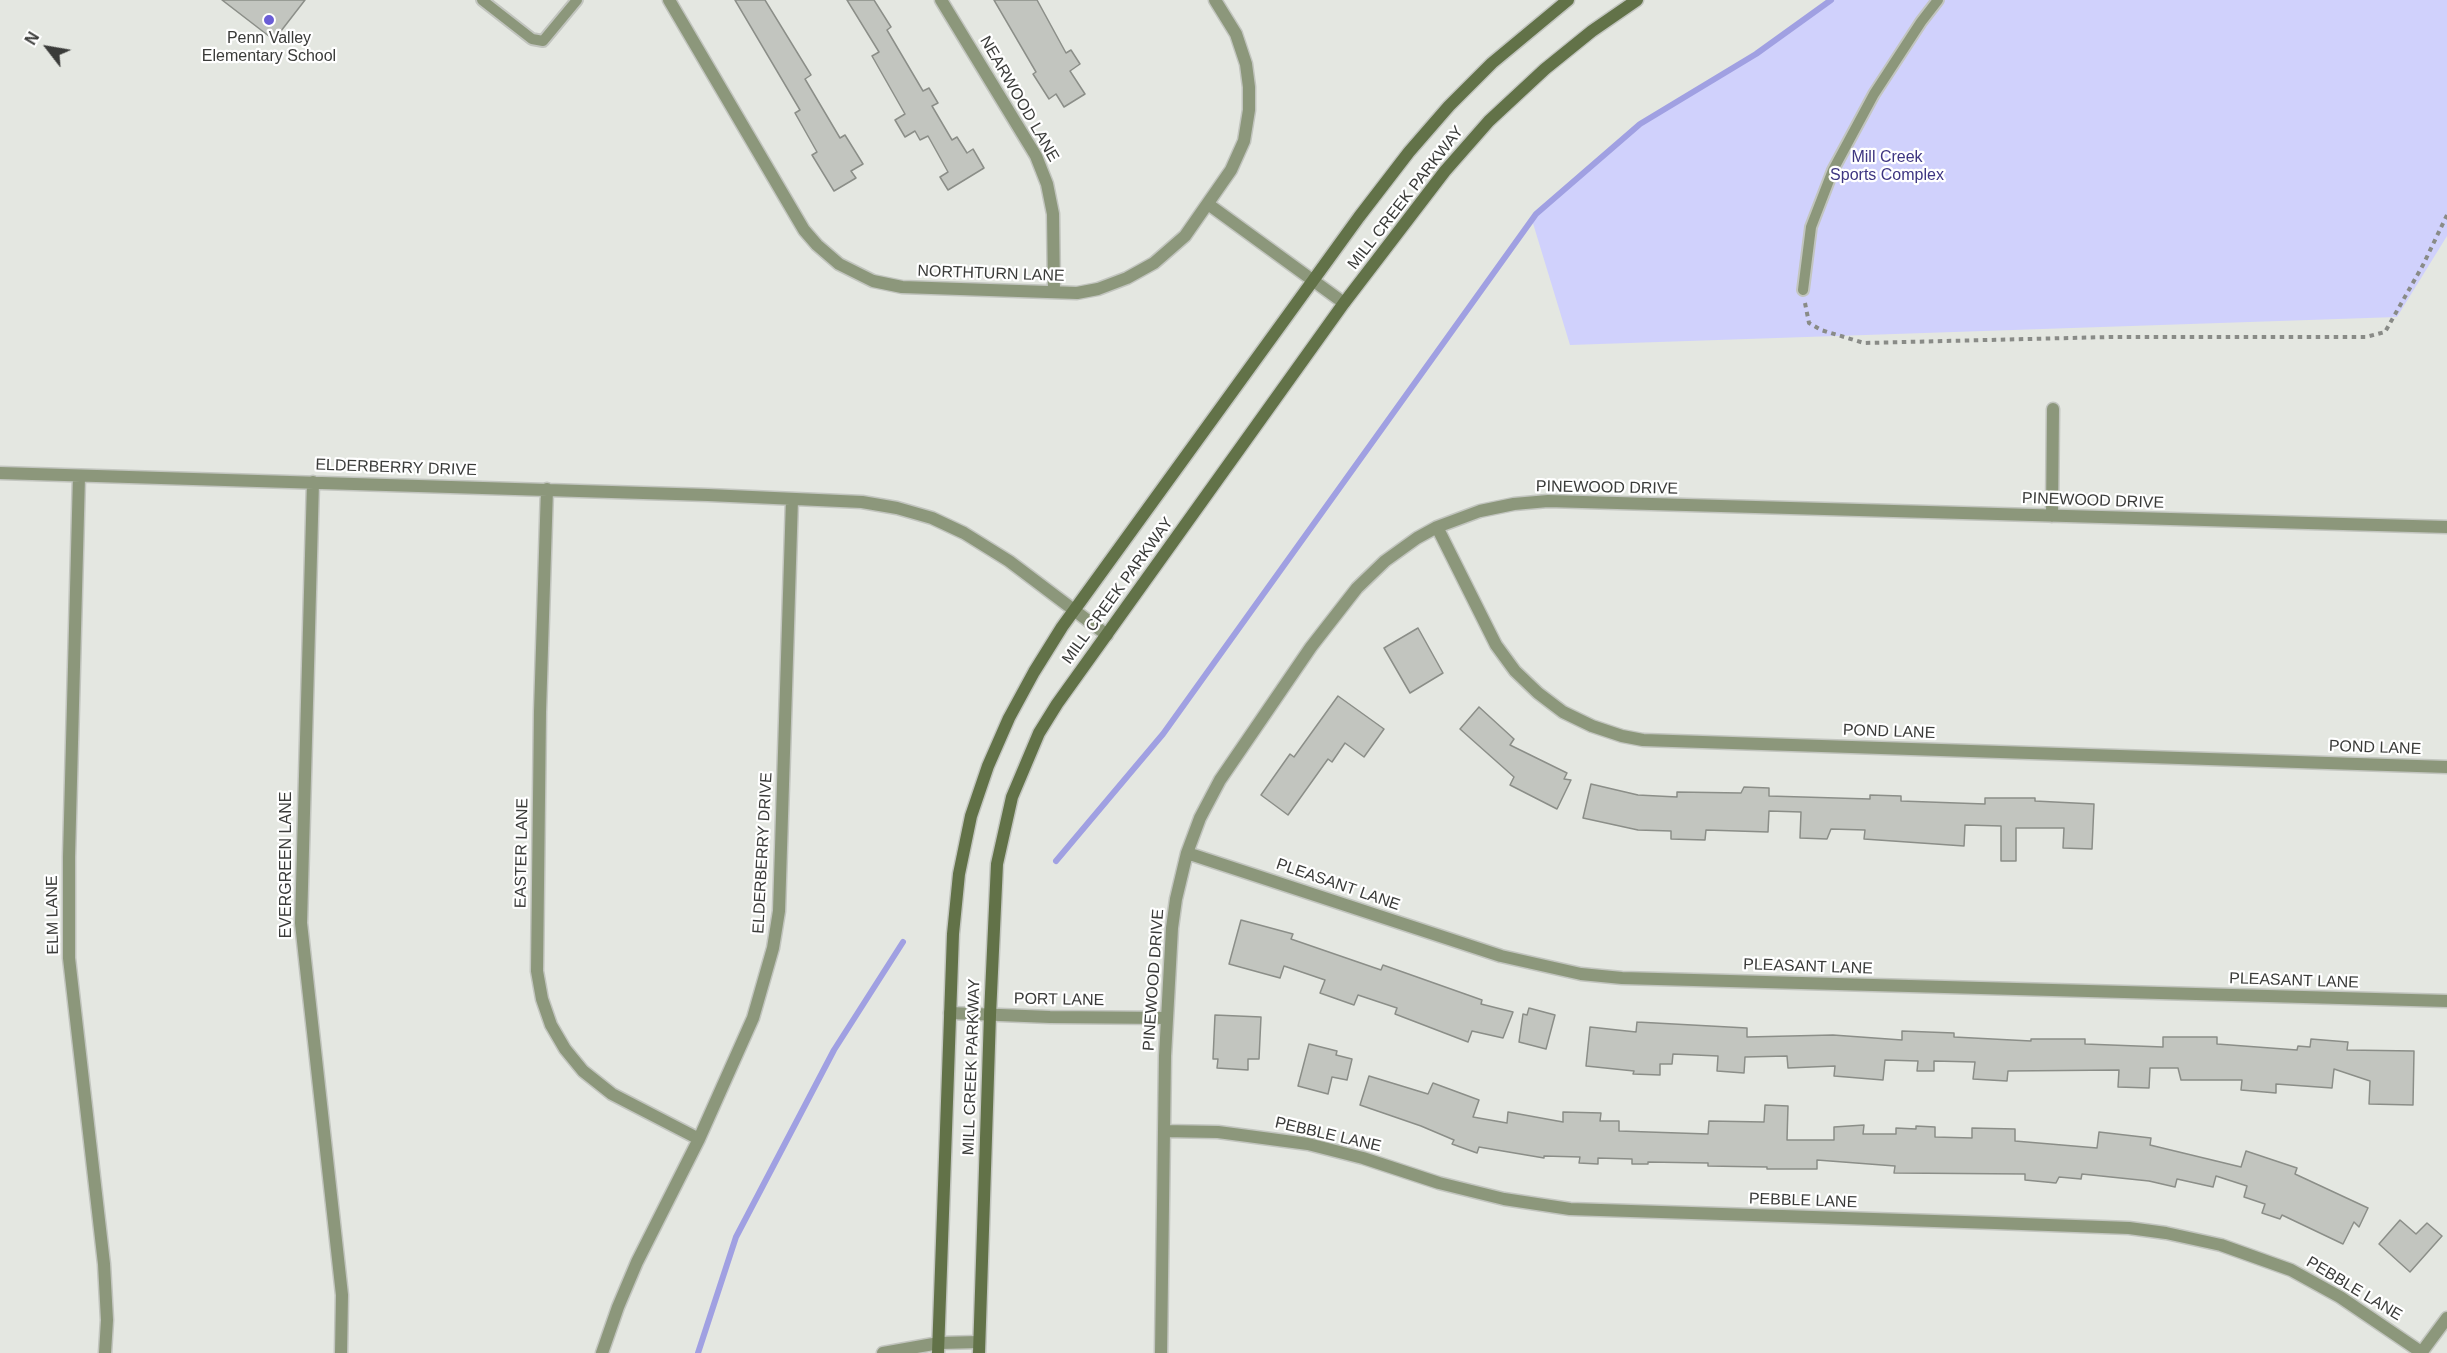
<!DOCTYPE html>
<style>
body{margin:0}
#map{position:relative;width:2447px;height:1353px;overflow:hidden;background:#e4e7e1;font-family:Arial,sans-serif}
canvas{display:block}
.north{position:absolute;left:18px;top:18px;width:60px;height:60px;-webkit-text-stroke:4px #fff;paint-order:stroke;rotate:301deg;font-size:16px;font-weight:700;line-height:24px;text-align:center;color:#3a3b39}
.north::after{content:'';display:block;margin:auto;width:21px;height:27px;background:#3a3b39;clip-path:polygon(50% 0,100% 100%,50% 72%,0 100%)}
</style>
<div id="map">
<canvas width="2447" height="1353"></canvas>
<div class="north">N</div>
</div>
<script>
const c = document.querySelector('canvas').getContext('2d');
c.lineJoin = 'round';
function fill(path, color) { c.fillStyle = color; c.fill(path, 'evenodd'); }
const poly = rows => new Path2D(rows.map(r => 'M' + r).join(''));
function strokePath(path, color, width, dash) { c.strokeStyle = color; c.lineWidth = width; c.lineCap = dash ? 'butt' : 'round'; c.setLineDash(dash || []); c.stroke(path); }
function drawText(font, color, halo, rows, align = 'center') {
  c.font = font + ' Arial,sans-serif'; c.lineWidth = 4.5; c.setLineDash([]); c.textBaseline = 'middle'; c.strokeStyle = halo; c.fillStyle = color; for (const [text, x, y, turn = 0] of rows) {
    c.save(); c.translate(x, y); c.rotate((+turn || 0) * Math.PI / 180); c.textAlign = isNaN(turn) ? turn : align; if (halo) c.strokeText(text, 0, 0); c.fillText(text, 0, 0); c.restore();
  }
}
const green = poly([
 [1831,0,2447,0,2447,236,2397,317,1570,345,1532,220,1640,124,1747,60]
]);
const stream = poly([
 [1056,861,1163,734,1536,214,1640,124,1756,54,1831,0],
 [698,1353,736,1237,834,1050,903,942]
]);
const building = poly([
 [222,0,305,0,274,40,222,0],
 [735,0,765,0,811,75,805,79,840,138,845,135,863,164,851,171,856,178,834,191,812,155,817,152,795,113,800,110,735,0],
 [847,0,874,0,891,27,887,30,923,91,929,88,938,103,932,106,952,140,957,137,967,153,973,149,984,168,948,190,940,177,948,172,928,136,920,140,915,131,905,137,895,120,905,114,872,56,879,52,847,0],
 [994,0,1037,0,1066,53,1071,50,1080,64,1070,71,1085,94,1064,107,1056,94,1049,99,1033,74,1036,72,994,0],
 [1418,628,1443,673,1410,693,1384,648,1418,628],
 [1338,696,1384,729,1364,757,1345,743,1332,762,1328,759,1288,815,1261,795,1290,754,1294,757,1338,696],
 [1479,707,1514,739,1510,745,1567,773,1564,779,1571,780,1557,809,1510,785,1514,777,1460,729,1479,707],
 [1591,784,1638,795,1677,797,1677,792,1741,793,1744,787,1769,788,1769,796,1870,799,1870,795,1901,796,1901,801,1985,804,1985,798,2035,798,2035,801,2094,804,2092,849,2063,848,2064,828,2016,828,2016,861,2001,861,2001,826,1965,825,1964,846,1864,839,1865,830,1831,829,1827,839,1800,838,1801,812,1769,811,1768,832,1706,830,1705,840,1671,839,1671,831,1638,830,1583,818,1591,784],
 [1241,920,1293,934,1291,939,1381,970,1383,965,1482,1000,1481,1004,1513,1012,1503,1038,1472,1031,1468,1042,1395,1014,1397,1008,1358,995,1354,1005,1320,993,1325,980,1284,966,1280,978,1229,964,1241,920],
 [1529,1008,1555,1015,1546,1049,1519,1042,1523,1014,1527,1015,1529,1008],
 [1215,1015,1261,1017,1259,1059,1248,1059,1248,1070,1217,1068,1218,1059,1213,1059,1215,1015],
 [1637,1022,1747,1028,1747,1037,1833,1035,1902,1040,1902,1031,1954,1033,1954,1037,2031,1041,2031,1039,2085,1039,2085,1044,2163,1047,2163,1037,2217,1037,2217,1044,2297,1050,2298,1046,2310,1047,2311,1039,2348,1042,2347,1050,2414,1051,2413,1105,2369,1104,2370,1081,2334,1069,2332,1088,2276,1084,2276,1093,2241,1090,2242,1080,2181,1080,2178,1068,2150,1068,2149,1088,2118,1087,2119,1070,2008,1071,2007,1081,1973,1079,1975,1062,1934,1061,1934,1071,1917,1071,1918,1061,1885,1060,1883,1080,1834,1076,1835,1066,1788,1068,1787,1056,1745,1057,1744,1073,1717,1071,1718,1056,1673,1054,1672,1064,1660,1064,1660,1075,1633,1074,1634,1071,1586,1066,1590,1027,1636,1032,1637,1022],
 [1309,1044,1337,1051,1336,1055,1352,1059,1347,1080,1332,1077,1328,1094,1298,1086,1309,1044],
 [1369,1076,1428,1094,1433,1083,1479,1100,1473,1117,1507,1123,1508,1112,1563,1122,1563,1112,1601,1113,1600,1121,1619,1121,1619,1131,1708,1134,1709,1121,1764,1122,1765,1105,1788,1106,1787,1140,1834,1140,1834,1127,1864,1125,1863,1134,1896,1134,1896,1128,1916,1129,1916,1126,1935,1127,1935,1137,1972,1138,1972,1128,2015,1129,2015,1141,2097,1148,2099,1132,2151,1138,2150,1145,2241,1167,2246,1151,2297,1168,2295,1174,2368,1208,2359,1227,2354,1222,2343,1244,2282,1215,2280,1219,2262,1213,2265,1204,2244,1197,2247,1186,2216,1176,2213,1187,2177,1179,2175,1187,2149,1181,2082,1174,2081,1179,2059,1177,2056,1183,2025,1180,2025,1174,1894,1173,1895,1166,1817,1160,1817,1169,1767,1169,1767,1167,1708,1166,1708,1163,1648,1162,1648,1164,1632,1164,1632,1159,1598,1158,1598,1164,1579,1163,1580,1157,1544,1156,1544,1158,1479,1147,1477,1153,1452,1144,1454,1140,1421,1126,1360,1105,1369,1076],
 [2400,1220,2416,1234,2427,1223,2442,1236,2410,1272,2379,1244,2400,1220]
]);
const path = poly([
 [1805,303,1809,323,1821,330,1864,343,2110,337,2366,337,2385,332,2423,265,2447,215]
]);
const service = poly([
 [482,0,532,39,543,41,577,0],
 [1803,290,1811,227,1833,170,1874,94,1921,22,1938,0]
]);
const minor = poly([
 [669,0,804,230,817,245,839,264,873,281,902,287,1077,293,1098,289,1127,278,1154,263,1185,236,1231,170,1244,141,1249,110,1249,87,1246,64,1236,34,1215,0],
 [941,0,1036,156,1047,184,1053,214,1054,292],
 [1208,204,1344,303],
 [0,473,708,495,862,502,897,508,932,518,964,533,1009,561,1107,635],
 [79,476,69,857,69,958,104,1264,107,1320,105,1353],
 [313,482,301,923,342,1295,341,1353],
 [547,489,540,712,537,971,542,999,551,1025,565,1049,583,1071,612,1094,699,1139],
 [2052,516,2053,409],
 [1437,527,1496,645,1515,671,1538,693,1563,712,1592,726,1622,736,1643,740,2447,767],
 [1187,853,1501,956,1581,974,1622,978,2447,1001],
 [950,1013,1050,1017,1167,1018],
 [1164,1131,1218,1132,1308,1144,1363,1158,1439,1183,1504,1199,1570,1209,1995,1223,2129,1228,2166,1233,2221,1245,2291,1270,2340,1297,2421,1352],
 [602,1353,618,1307,637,1262,699,1139,753,1018,773,948,779,911,792,499],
 [883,1353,939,1343,979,1342],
 [1161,1353,1165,1056,1172,928,1176,899,1187,853,1200,818,1220,780,1311,647,1357,588,1385,561,1417,538,1437,527,1480,511,1514,504,1548,501,2447,527],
 [2421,1353,2447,1318]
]);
const secondary = poly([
 [938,1353,953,934,959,874,971,816,988,766,1009,718,1034,672,1062,627,1359,217,1409,152,1449,106,1492,63,1568,0],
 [979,1353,990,1015,997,864,1012,797,1039,733,1057,704,1344,303,1445,171,1489,121,1545,69,1592,31,1637,0]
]);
const markers = [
 [269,20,6,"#6a5dd6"]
];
const poiNames = [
 ["Penn Valley",269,39],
 ["Elementary School",269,57]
];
const streetNames = [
 ["NEARWOOD LANE",1019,99,60],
 ["MILL CREEK PARKWAY",1406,198,-52],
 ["NORTHTURN LANE",991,274,2],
 ["ELDERBERRY DRIVE",396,468,2],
 ["PINEWOOD DRIVE",1607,488,1],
 ["PINEWOOD DRIVE",2093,501,2],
 ["MILL CREEK PARKWAY",1118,591,-54],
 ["POND LANE",1889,732,2],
 ["POND LANE",2375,748,2],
 ["EASTER LANE",522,853,-89],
 ["ELDERBERRY DRIVE",763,853,-87],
 ["EVERGREEN LANE",287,865,-90],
 ["PLEASANT LANE",1338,885,19],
 ["ELM LANE",53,915,-91],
 ["PLEASANT LANE",1808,967,2],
 ["PINEWOOD DRIVE",1154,980,-86],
 ["PLEASANT LANE",2294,981,2],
 ["PORT LANE",1059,1000,1],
 ["MILL CREEK PARKWAY",972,1067,-88],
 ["PEBBLE LANE",1328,1135,13],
 ["PEBBLE LANE",1803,1201,2],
 ["PEBBLE LANE",2354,1289,31]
];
const parkNames = [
 ["Mill Creek",1887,158],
 ["Sports Complex",1887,176]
];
fill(green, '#d0d1fc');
strokePath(stream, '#a0a0e2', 6);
fill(building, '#c2c5bf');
strokePath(building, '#8b8e88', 1.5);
strokePath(service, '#c2c5bf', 14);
strokePath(minor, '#c2c5bf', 15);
strokePath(secondary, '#c2c5bf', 15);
strokePath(path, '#898b87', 4, [4.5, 4.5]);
strokePath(service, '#8c977b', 10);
strokePath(minor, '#8c977b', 12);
strokePath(secondary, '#627248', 12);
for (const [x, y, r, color] of markers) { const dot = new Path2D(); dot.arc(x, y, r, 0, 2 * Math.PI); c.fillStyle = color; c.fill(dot); strokePath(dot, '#fff', 2); }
drawText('16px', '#3a3b39', '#fff', poiNames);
drawText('16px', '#3a3b39', '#fff', streetNames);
drawText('16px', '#3d3581', '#fff', parkNames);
</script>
